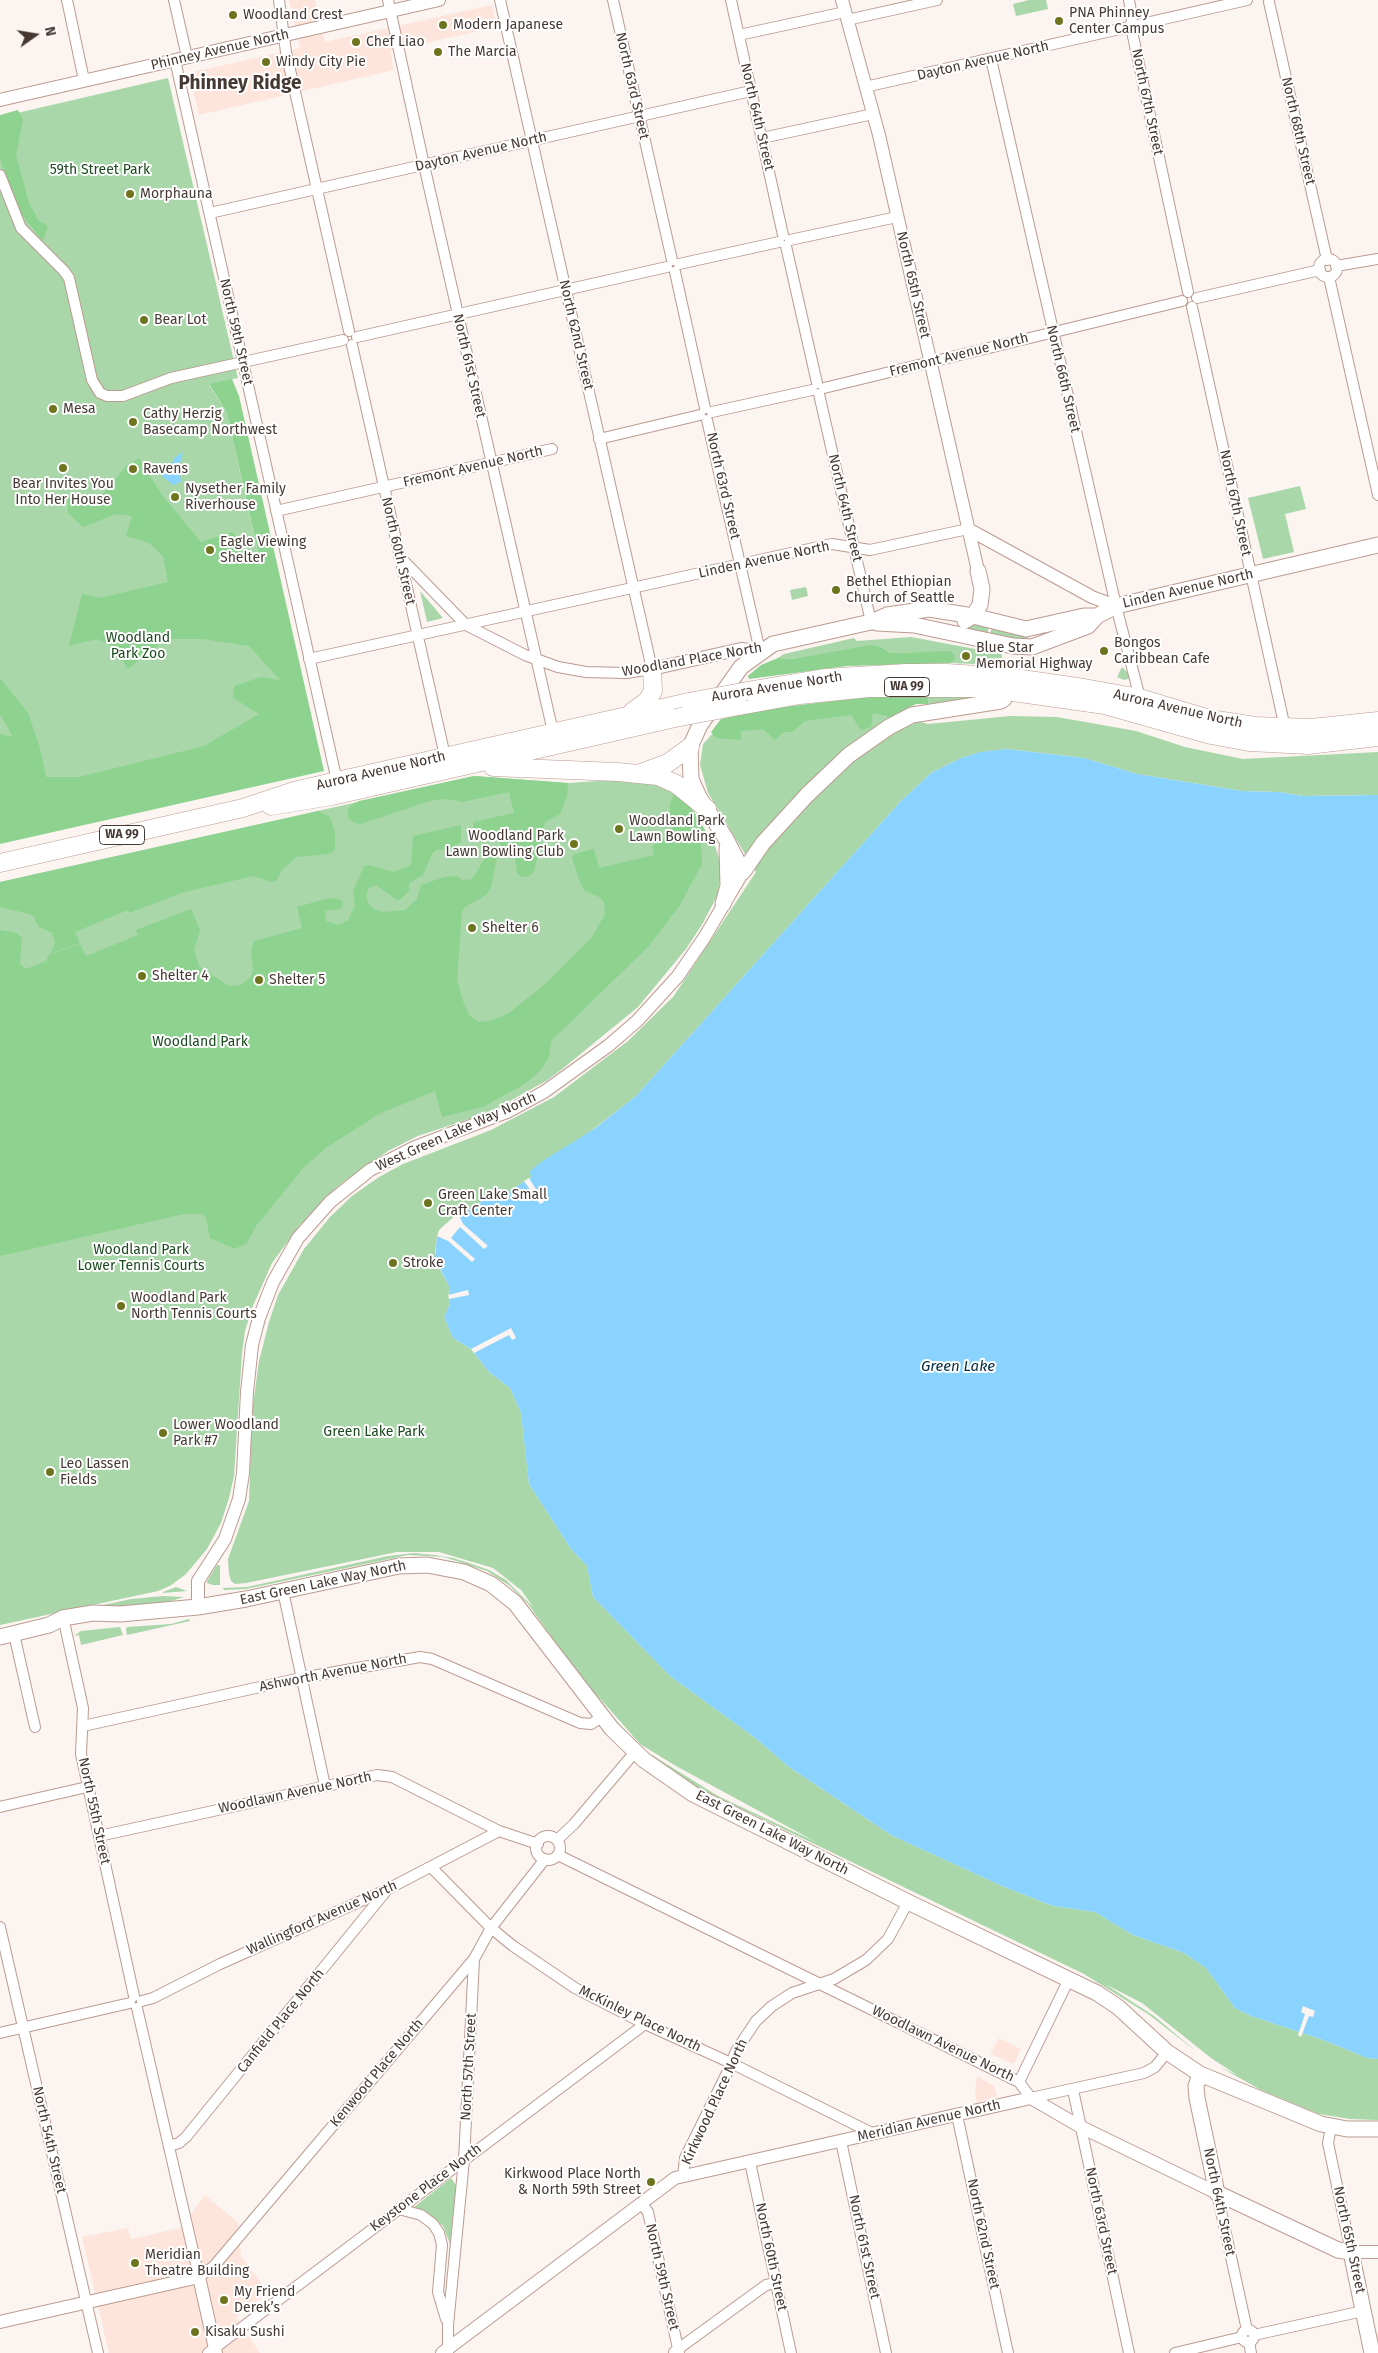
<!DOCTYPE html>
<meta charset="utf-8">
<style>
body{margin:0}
#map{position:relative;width:1378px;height:2353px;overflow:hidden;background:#fbf4f1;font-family:"Fira Sans",sans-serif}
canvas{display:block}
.north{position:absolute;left:10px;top:10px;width:50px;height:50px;-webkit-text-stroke:4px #fff;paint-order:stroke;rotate:77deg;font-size:14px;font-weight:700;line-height:20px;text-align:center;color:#463934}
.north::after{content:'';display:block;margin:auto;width:18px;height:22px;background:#463934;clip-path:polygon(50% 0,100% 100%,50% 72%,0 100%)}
</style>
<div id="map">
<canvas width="1378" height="2353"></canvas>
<div class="north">N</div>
</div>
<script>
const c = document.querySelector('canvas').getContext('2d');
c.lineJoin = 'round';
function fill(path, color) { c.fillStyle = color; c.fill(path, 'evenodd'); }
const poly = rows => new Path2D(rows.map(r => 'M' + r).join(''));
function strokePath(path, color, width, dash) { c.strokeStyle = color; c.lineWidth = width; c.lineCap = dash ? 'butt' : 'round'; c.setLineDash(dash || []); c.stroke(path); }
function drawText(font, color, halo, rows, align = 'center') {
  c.font = font + ' "Fira Sans",sans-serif'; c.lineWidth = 4; c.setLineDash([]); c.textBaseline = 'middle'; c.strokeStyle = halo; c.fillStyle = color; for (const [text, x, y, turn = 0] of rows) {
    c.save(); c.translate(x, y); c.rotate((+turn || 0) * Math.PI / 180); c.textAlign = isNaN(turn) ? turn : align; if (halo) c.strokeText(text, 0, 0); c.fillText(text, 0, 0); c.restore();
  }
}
const built = poly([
 [289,0,315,0,325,42,492,5,496,27,390,51,394,70,199,115,189,73,300,48],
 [999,2038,1021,2049,1014,2064,990,2054],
 [977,2076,994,2086,997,2097,977,2102,975,2092],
 [205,2195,238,2223,241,2256,268,2292,236,2317,260,2353,109,2353,82,2237,128,2228,131,2239,180,2228]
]);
const green = poly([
 [1029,0,1046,0,1048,9,1016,16,1013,4],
 [168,78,238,378,209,385,227,413,299,739,0,817,0,117],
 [1300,486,1306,509,1285,514,1294,552,1263,559,1248,498],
 [806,587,808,596,792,600,790,590],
 [420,591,443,618,427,622],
 [967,624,989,624,987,637,953,628],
 [992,625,1026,633,1030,643,990,637],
 [911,637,1002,654,1001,665,951,663,955,660,927,652,891,653,881,647,793,659,778,658,784,654,854,638,857,641],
 [1122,667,1129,674,1131,678,1124,680,1117,677],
 [929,694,969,695,970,699,928,704],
 [867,707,928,724,1010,716,1057,717,1136,731,1185,747,1243,759,1378,752,1378,795,1303,796,1279,792,1242,791,1137,774,1084,758,1007,749,981,752,961,758,931,773,901,801,636,1096,532,1177,506,1194,507,1196,500,1200,495,1193,459,1216,437,1236,435,1253,437,1264,449,1286,450,1304,444,1317,453,1338,471,1349,489,1372,510,1388,521,1413,529,1484,571,1549,587,1566,593,1597,670,1676,754,1737,789,1767,891,1835,1002,1886,1053,1906,1095,1912,1133,1935,1184,1953,1206,1968,1235,2008,1251,2016,1326,2041,1367,2058,1378,2059,1378,2120,1350,2119,1319,2114,1261,2090,1220,2067,1237,2075,1211,2058,1142,2003,1105,1984,1154,2016,1197,2052,1148,2014,1084,1974,692,1785,650,1756,652,1755,718,1796,816,1842,676,1766,640,1744,597,1695,614,1718,645,1752,605,1711,528,1604,510,1586,487,1571,444,1557,408,1555,246,1589,224,1590,223,1588,247,1587,388,1556,414,1553,434,1555,453,1558,469,1563,489,1570,506,1580,534,1608,557,1640,521,1590,493,1568,439,1552,397,1552,246,1583,235,1584,231,1581,229,1574,228,1559,249,1501,252,1412,259,1361,269,1322,278,1295,304,1249,330,1217,352,1196,379,1177,403,1164,491,1130,554,1097,628,1041,673,997,756,872,708,793,700,765,703,744,714,732],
 [474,776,568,783,627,779,656,782,673,790,689,804,715,846,719,858,721,870,718,894,703,923,686,949,638,1007,561,1070,546,1081,490,1112,418,1136,388,1151,342,1183,299,1226,272,1263,252,1308,245,1331,242,1353,234,1476,229,1498,221,1523,207,1549,186,1574,170,1586,158,1591,0,1625,0,882],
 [217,1565,220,1565,220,1585,213,1585,207,1583,207,1581],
 [176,1587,187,1591,163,1593,163,1592],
 [163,1596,184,1597,165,1603,84,1609,131,1599],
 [189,1619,190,1621,127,1635,126,1629,127,1627,171,1624],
 [120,1627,123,1635,81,1645,79,1635,74,1636,81,1631],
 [451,2178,456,2185,450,2244,443,2226,428,2213,413,2208]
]);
const forest = poly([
 [18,110,23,120,16,155,29,203,39,221,48,226,43,241,14,205,0,157,0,115],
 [232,379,239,396,324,771,0,844,0,734,13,737,0,714,0,678,28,713,40,748,46,777,79,777,204,746,259,714,233,698,234,686,261,677,280,680,249,646,202,639,166,639,128,669,115,648,97,639,69,646,82,594,100,598,168,582,163,556,149,543,126,536,132,516,116,514,83,527,68,513,68,497,78,499,102,495,126,466,139,458,162,495,201,542,232,532,261,566,227,413,209,384],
 [870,645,881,647,891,653,950,651,954,655,955,660,951,663,847,666,749,679,748,676,761,665,778,658,793,659],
 [929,694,928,704,916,704,890,717,873,713,871,727,861,730,851,715,805,721,792,732,784,732,775,740,763,729,741,731,741,740,716,738,711,732,721,719,760,710,856,698],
 [474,776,568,783,567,797,560,814,545,822,534,872,527,877,520,876,517,873,514,852,510,850,503,851,496,834,492,830,473,835,473,822,514,813,509,792,462,802,447,799,433,800,361,824,354,823,348,817,348,810,351,805,359,801],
 [675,792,689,804,705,830,701,841,702,864,680,905,648,947,551,1041,549,1057,542,1069,525,1084,483,1107,442,1117,435,1091,379,1114,327,1147,304,1167,256,1226,247,1243,235,1249,210,1238,206,1218,202,1214,184,1214,0,1256,0,930,17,933,22,938,20,964,26,969,46,961,49,955,80,944,86,956,138,935,136,930,191,909,200,930,194,950,199,966,224,983,230,986,241,985,249,979,253,971,251,950,254,941,302,928,297,907,329,898,338,899,342,901,343,905,340,909,325,911,326,921,338,925,348,920,355,905,353,891,364,866,369,865,393,872,411,865,413,836,461,825,461,842,451,849,436,850,432,854,423,875,409,883,409,891,401,899,397,900,376,885,368,889,366,897,370,906,374,909,383,912,405,910,417,899,421,885,444,877,456,876,463,880,472,879,484,860,489,856,497,857,491,887,486,895,465,907,462,911,457,980,464,1004,470,1016,479,1022,490,1021,509,1013,544,985,592,937,605,914,604,903,601,898,585,891,581,885,572,858,574,854,594,849,599,868,654,855,652,847,670,832,672,827,670,818,670,804],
 [319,811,330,817,335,832,335,850,329,854,296,857,282,870,276,881,271,882,254,876,184,892,129,913,128,910,75,932,80,943,50,954,55,943,52,933,39,927,34,917,29,914,0,907,0,882]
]);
const water = poly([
 [183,452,179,467,181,482,173,485,161,475,168,472,175,457],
 [1007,749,1084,758,1137,774,1242,791,1279,792,1303,796,1378,795,1378,2059,1367,2058,1326,2041,1251,2016,1235,2008,1206,1968,1184,1953,1133,1935,1095,1912,1053,1906,1002,1886,891,1835,789,1767,754,1737,670,1676,593,1597,587,1566,571,1549,529,1484,521,1413,510,1388,489,1372,471,1349,453,1338,444,1317,450,1304,449,1286,435,1259,437,1236,459,1216,496,1193,500,1200,506,1196,505,1194,532,1177,529,1172,541,1162,594,1129,636,1096,901,801,931,773,961,758,980,752]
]);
const pier = poly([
 [529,1178,544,1202,540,1204,524,1181],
 [458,1213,463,1224,488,1246,484,1249,460,1227,451,1238,475,1259,472,1262,448,1241,437,1236,439,1230],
 [468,1290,469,1295,449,1299,448,1295],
 [511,1328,516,1338,512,1340,509,1335,474,1353,471,1349],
 [1303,2006,1315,2011,1313,2017,1309,2016,1301,2037,1298,2035,1305,2014,1301,2012]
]);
const minor = poly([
 [67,0,84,80],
 [174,0,187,57],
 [279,0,286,52,349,331],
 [388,0,424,165,553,732],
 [613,0,672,260],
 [731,0,783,235],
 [1129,0,1132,17,1131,27,1188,292],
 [1269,2,1327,260],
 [847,20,937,0],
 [739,35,845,12],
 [991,59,1116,606,1140,698],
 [175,60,337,781],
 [865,87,1247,0],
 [762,138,873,114],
 [0,175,21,228,64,271,69,278,92,380,100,393,107,396,123,396,171,378,343,340],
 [210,213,751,91],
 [790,240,897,217],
 [786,246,817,383],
 '1319 268a9 9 0 1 1 18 0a9 9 0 1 1-18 0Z',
 [679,264,779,242],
 [1336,266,1378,259],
 [675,272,705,408],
 [1329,277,1378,495],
 [1197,298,1320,270],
 [1192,307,1285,728],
 [357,337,667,267],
 [352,345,445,756],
 [824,388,1182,301],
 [819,394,871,622],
 [712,412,812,390],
 [707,420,760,651],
 [599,439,700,415],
 [276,511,552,449],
 [399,556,466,625,525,655,558,667,586,672,626,673,652,669,500,0],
 [309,659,832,544,870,550,968,529],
 [283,1591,325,1786],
 [65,1626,83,1708,81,1754,134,1996],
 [14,1634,35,1727],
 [83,1726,301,1678,420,1657,432,1659,580,1723,591,1724,602,1717],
 [0,1807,87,1787],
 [99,1836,377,1775,392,1777,499,1831,538,1844],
 '536 1848a12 12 0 1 1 24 0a12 12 0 1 1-24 0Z',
 [557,1840,574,1824,635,1752],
 [558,1855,1019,2082,1031,2098,1144,2073,1155,2067,1167,2052],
 [431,1867,491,1928,513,1946,575,1988,645,2024,731,2063,874,2134],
 [0,1927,98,2353],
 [142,2001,153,1998,220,1964,388,1889,499,1831],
 [137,2008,199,2277,214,2266,474,1959,491,1928,545,1859],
 [0,2033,130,2003],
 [1019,2082,1069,1979],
 [1073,2090,1129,2353],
 [957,2115,1008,2353],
 [1331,2127,1328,2143,1351,2252],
 [841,2141,886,2353],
 [169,2146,179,2143,186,2137,386,1891],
 [750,2162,791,2353],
 [683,2176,685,2158,727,2073,736,2051,756,2021,772,2006,792,1993,834,1979,866,1960,888,1939,908,1902],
 [1217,2193,1247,2330],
 [641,2203,648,2212,679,2353],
 [399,2209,421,2215,433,2224,439,2233,442,2245,438,2292,446,2319],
 '1242 2336a6 6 0 1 1 12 0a6 6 0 1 1-12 0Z',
 [1254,2335,1363,2311],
 [1249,2342,1251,2353],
 [674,2352,766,2285,776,2283],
 [208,2353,645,2024],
 [448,2353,448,2325,464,2160,474,1959],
 [1175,2353,1242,2337]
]);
const tertiary = poly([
 [842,0,879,135,978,571],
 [0,100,439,0],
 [968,529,1092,597,1116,606],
 [652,669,741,649,760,651],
 [198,1607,198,1581,225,1539,239,1499,243,1473,247,1392,252,1345,259,1318,273,1282,298,1238,330,1202,370,1170,415,1147,507,1112,544,1092,608,1046,637,1021,678,976,704,938,743,872],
 [1351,2252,1378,2252],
 [0,2322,199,2277,216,2353],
 [442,2353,675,2178,1031,2098,1081,2127,1217,2193]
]);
const secondary = poly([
 [965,621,973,616,980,605,982,589,978,571],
 [877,623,914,625,1013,646,1032,647,1088,626,1097,616,1116,606,1378,545],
 [1006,691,1004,699,1001,701,912,715,889,727,849,755,807,795,763,843,743,872,726,839,699,797,691,779,690,747,700,725,741,667,773,644,871,622,887,615,929,609,973,616,1026,629,1084,616,1097,616],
 [723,904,728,886,727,848],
 [0,1637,49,1625,63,1618,93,1613,120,1614,198,1607,246,1599,399,1566,427,1565,464,1572,491,1584,515,1603,612,1729,644,1760,693,1794,908,1902,1097,1993,1118,2007,1167,2052,1200,2074,1321,2124,1347,2129,1378,2129],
 [1200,2074,1196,2086,1197,2098,1217,2193,1338,2250,1351,2252,1372,2353]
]);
const trunk = poly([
 [747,691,824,678,906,673,947,673,1008,677,1084,688,1140,698,1210,719,1255,726,1311,728,1378,721],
 [739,706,800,695,869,688,972,688,1006,691,1105,705,1211,735,1249,742,1308,745,1378,737],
 [632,712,647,701,653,691,652,669],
 [493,767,618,772,658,776,676,784,707,809],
 [641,773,668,763,690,747],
 [271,806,332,796,675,718],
 [0,863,243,808,294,791,337,781,689,702]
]);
const trunkBridge = poly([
 [689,702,747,691],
 [675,718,739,706]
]);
const markers = [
 [233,15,5,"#6e741d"],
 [1059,21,5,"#6e741d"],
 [443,25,5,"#6e741d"],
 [356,42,5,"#6e741d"],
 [438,52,5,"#6e741d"],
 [266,62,5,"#6e741d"],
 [130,194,5,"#6e741d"],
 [144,320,5,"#6e741d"],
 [53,409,5,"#6e741d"],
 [133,422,5,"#6e741d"],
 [63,468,5,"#6e741d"],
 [133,469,5,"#6e741d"],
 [175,497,5,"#6e741d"],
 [210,550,5,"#6e741d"],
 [836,590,5,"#6e741d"],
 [1104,651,5,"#6e741d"],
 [966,656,5,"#6e741d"],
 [619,829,5,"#6e741d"],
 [574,844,5,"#6e741d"],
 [472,928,5,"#6e741d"],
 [142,976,5,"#6e741d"],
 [259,980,5,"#6e741d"],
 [428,1203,5,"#6e741d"],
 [393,1263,5,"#6e741d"],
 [121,1306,5,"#6e741d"],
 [163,1433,5,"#6e741d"],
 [50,1472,5,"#6e741d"],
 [651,2182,5,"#6e741d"],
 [135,2263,5,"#6e741d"],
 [224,2300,5,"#6e741d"],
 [195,2332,5,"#6e741d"]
];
const shields = [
 [907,687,45],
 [122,835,45]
];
const shieldNames = [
 ["WA 99",907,687],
 ["WA 99",122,835]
];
const poiNames = [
 ["PNA Phinney",1069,13],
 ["Center Campus",1069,29],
 ["Woodland Crest",243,15],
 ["Modern Japanese",453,25],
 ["Chef Liao",366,42],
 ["The Marcia",448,52],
 ["Windy City Pie",276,62],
 ["Morphauna",140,194],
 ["Bear Lot",154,320],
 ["Mesa",63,409],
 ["Cathy Herzig",143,414],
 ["Basecamp Northwest",143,430],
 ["Ravens",143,469],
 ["Bear Invites You",63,484,"center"],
 ["Into Her House",63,500,"center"],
 ["Nysether Family",185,489],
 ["Riverhouse",185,505],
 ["Eagle Viewing",220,542],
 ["Shelter",220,558],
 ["Bethel Ethiopian",846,582],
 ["Church of Seattle",846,598],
 ["Bongos",1114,643],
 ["Caribbean Cafe",1114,659],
 ["Blue Star",976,648],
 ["Memorial Highway",976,664],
 ["Woodland Park",629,821],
 ["Lawn Bowling",629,837],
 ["Woodland Park",564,836,"right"],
 ["Lawn Bowling Club",564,852,"right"],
 ["Shelter 6",482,928],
 ["Shelter 4",152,976],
 ["Shelter 5",269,980],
 ["Green Lake Small",438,1195],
 ["Craft Center",438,1211],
 ["Stroke",403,1263],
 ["Woodland Park",131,1298],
 ["North Tennis Courts",131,1314],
 ["Lower Woodland",173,1425],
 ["Park #7",173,1441],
 ["Leo Lassen",60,1464],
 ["Fields",60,1480],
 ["Kirkwood Place North",641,2174,"right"],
 ["& North 59th Street",641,2190,"right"],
 ["Meridian",145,2255],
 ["Theatre Building",145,2271],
 ["My Friend",234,2292],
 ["Derek’s",234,2308],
 ["Kisaku Sushi",205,2332]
];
const streetNames = [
 ["Phinney Avenue North",220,50,-13],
 ["Dayton Avenue North",983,61,-13],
 ["North 63rd Street",632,86,77],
 ["North 67th Street",1147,102,78],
 ["North 64th Street",757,117,77],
 ["North 68th Street",1298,131,77],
 ["Dayton Avenue North",481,152,-13],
 ["North 65th Street",913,285,77],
 ["North 59th Street",236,332,77],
 ["North 62nd Street",576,335,77],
 ["Fremont Avenue North",959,355,-14],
 ["North 61st Street",469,366,77],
 ["North 66th Street",1063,379,77],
 ["Fremont Avenue North",473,467,-13],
 ["North 63rd Street",723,486,77],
 ["North 67th Street",1235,503,78],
 ["North 64th Street",845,508,77],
 ["North 60th Street",398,551,77],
 ["Linden Avenue North",764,560,-12],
 ["Linden Avenue North",1188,589,-13],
 ["Woodland Place North",692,660,-10],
 ["Aurora Avenue North",777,687,-9],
 ["Aurora Avenue North",1178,709,13],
 ["Aurora Avenue North",381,771,-13],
 ["West Green Lake Way North",456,1132,-24],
 ["East Green Lake Way North",323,1583,-12],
 ["Ashworth Avenue North",333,1673,-11],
 ["Woodlawn Avenue North",295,1793,-12],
 ["North 55th Street",94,1811,78],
 ["East Green Lake Way North",772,1833,27],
 ["Wallingford Avenue North",322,1918,-24],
 ["McKinley Place North",640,2019,26],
 ["Canfield Place North",281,2021,-51],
 ["Woodlawn Avenue North",943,2044,26],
 ["North 57th Street",469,2067,-87],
 ["Kenwood Place North",377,2073,-50],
 ["Kirkwood Place North",715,2102,-65],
 ["Meridian Avenue North",929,2121,-13],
 ["North 54th Street",49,2140,77],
 ["Keystone Place North",426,2188,-37],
 ["North 64th Street",1219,2202,78],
 ["North 63rd Street",1101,2221,78],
 ["North 62nd Street",983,2234,78],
 ["North 65th Street",1349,2240,78],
 ["North 61st Street",864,2247,78],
 ["North 60th Street",771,2257,78],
 ["North 59th Street",662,2277,77]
];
const parkNames = [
 ["59th Street Park",100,170],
 ["Woodland",138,638],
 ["Park Zoo",138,654],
 ["Woodland Park",200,1042],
 ["Woodland Park",141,1250],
 ["Lower Tennis Courts",141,1266],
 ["Green Lake Park",374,1432]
];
const waterNames = [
 ["Green Lake",958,1367]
];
const districtNames = [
 ["Phinney Ridge",240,84]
];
fill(built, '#fee5dc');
fill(green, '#a9d7a9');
fill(forest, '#8dd38f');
fill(water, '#8ad3fe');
fill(pier, '#fbf4f1');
strokePath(minor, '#bb9b90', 12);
strokePath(tertiary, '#bb9b90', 14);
strokePath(secondary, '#bb9b90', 17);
strokePath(trunk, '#bb9b90', 19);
strokePath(minor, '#fff', 10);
strokePath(tertiary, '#fff', 12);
strokePath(secondary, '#fff', 15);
strokePath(trunk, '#fff', 18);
strokePath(trunkBridge, '#bb9b90', 19, []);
strokePath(trunkBridge, '#fff', 18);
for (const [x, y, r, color] of markers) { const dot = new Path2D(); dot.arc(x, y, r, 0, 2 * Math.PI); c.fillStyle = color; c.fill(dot); strokePath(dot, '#fff', 2); }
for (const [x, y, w] of shields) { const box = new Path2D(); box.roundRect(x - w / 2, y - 9.5, w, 19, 4); c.fillStyle = '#fff'; c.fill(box); strokePath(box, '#463934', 1); }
drawText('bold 12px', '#463934', null, shieldNames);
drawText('14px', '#463934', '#fff', poiNames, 'left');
drawText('14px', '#463934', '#fff', streetNames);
drawText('14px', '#1b4b1f', '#fff', parkNames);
drawText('italic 15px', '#012d42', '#fff', waterNames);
drawText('bold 19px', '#463934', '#fff', districtNames);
</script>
